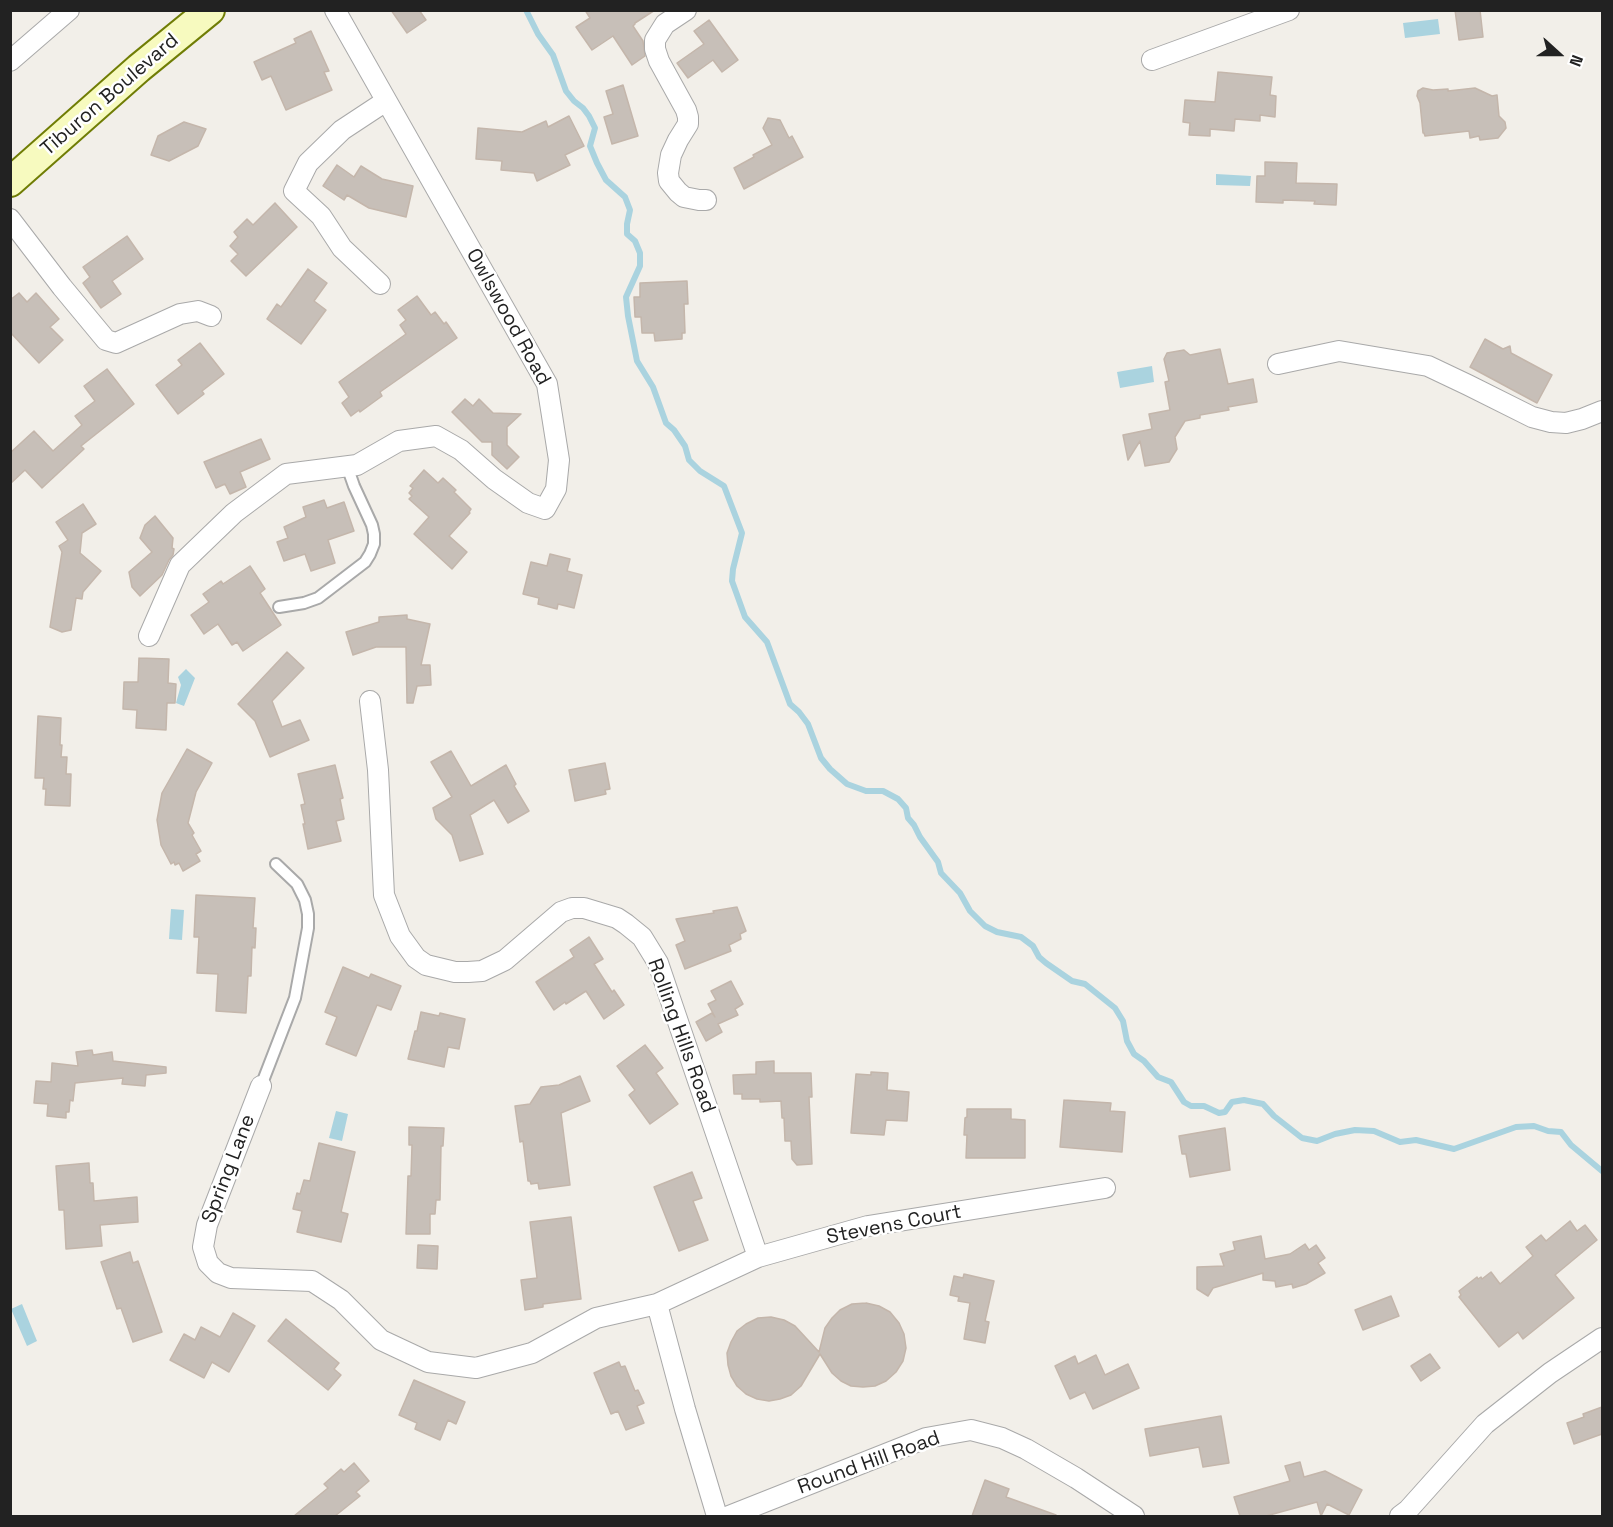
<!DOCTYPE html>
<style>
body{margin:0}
#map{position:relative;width:1613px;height:1527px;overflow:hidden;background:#f2efe9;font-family:"Space Grotesk",sans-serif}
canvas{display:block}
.frame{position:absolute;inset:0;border:12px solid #222;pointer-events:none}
.north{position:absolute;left:1529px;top:24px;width:60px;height:60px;-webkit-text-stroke:4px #fff;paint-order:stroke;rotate:111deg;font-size:16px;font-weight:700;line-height:24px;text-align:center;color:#222}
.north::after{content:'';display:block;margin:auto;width:21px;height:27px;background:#222;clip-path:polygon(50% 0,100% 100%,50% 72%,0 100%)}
</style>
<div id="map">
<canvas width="1613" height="1527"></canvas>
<div class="frame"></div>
<div class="north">N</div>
</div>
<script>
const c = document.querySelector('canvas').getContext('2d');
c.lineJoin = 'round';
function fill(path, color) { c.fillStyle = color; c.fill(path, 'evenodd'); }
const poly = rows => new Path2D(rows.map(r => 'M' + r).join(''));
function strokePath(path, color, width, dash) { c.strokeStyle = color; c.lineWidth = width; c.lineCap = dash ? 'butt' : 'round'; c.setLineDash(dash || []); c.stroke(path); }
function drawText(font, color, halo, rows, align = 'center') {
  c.font = font + ' "Space Grotesk",sans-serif'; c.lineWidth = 5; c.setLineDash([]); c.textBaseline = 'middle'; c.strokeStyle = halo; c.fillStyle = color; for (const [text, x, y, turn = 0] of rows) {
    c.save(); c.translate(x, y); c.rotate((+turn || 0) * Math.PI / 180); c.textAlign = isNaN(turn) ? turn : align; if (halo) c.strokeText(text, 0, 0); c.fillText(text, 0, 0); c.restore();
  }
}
const water = poly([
 [1438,19,1440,34,1405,38,1403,23],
 [1216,174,1251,176,1250,186,1216,185],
 [1152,366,1154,382,1120,388,1117,372],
 [186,669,195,678,184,706,176,703,181,685,178,677],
 [171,909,184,910,182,940,169,939],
 [336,1111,348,1114,342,1141,329,1138],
 [22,1304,37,1341,27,1346,11,1309]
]);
const stream = poly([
 [526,10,538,34,553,55,566,91,574,101,583,108,589,116,595,128,590,146,597,163,606,180,625,197,630,210,627,224,627,234,635,241,640,253,640,266,626,297,628,316,637,361,653,387,666,423,674,430,685,446,689,460,700,471,724,486,742,533,733,569,732,581,745,617,767,642,790,704,799,712,808,724,821,758,830,769,847,784,866,791,883,791,898,799,906,808,908,818,914,825,920,837,938,862,941,873,960,893,970,911,985,926,997,932,1021,937,1033,946,1039,957,1046,963,1072,981,1085,984,1115,1008,1123,1021,1127,1041,1134,1054,1144,1061,1158,1077,1171,1082,1184,1102,1191,1106,1204,1106,1219,1113,1225,1112,1232,1102,1244,1100,1263,1104,1274,1116,1302,1138,1317,1141,1335,1134,1355,1130,1374,1131,1400,1142,1416,1140,1454,1149,1516,1127,1534,1126,1548,1131,1561,1132,1571,1145,1602,1171]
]);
const building = poly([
 [391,10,419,10,426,20,407,33,391,10],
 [585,10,655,10,635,23,635,24,633,26,643,41,645,56,632,65,613,36,592,50,576,27,590,18,585,10],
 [1455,10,1480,10,1483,37,1459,40,1455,10],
 [709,20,738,60,722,72,713,60,688,78,677,63,704,44,694,31,709,20],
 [311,31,329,71,324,72,332,90,286,110,271,76,262,80,254,62,296,43,294,39,311,31],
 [1218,72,1272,77,1270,95,1276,96,1275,117,1260,115,1260,121,1235,119,1234,131,1210,129,1210,136,1189,135,1190,123,1183,122,1185,100,1215,102,1218,72],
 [623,85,638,136,612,144,604,117,613,114,606,91,623,85],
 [1423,88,1433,90,1448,89,1448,91,1475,88,1492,96,1497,95,1499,116,1505,122,1506,128,1498,138,1480,140,1479,136,1470,138,1469,131,1425,136,1424,133,1423,133,1420,103,1417,96,1418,91,1423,88],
 [569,116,584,146,565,155,570,165,537,181,534,173,501,170,502,161,476,159,478,128,522,132,546,121,548,127,569,116],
 [768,118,780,120,789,138,792,136,803,157,744,189,734,168,754,157,753,155,772,145,763,128,768,118],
 [184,122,206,129,198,146,169,161,151,155,158,136,184,122],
 [1265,162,1297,163,1296,183,1337,184,1336,205,1314,204,1315,201,1283,200,1283,203,1256,202,1257,176,1265,176,1265,162],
 [337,165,354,177,361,166,382,179,413,186,406,217,369,208,347,195,344,200,323,186,337,165],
 [275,203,297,227,246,276,231,261,238,254,230,246,238,237,234,232,247,219,253,225,275,203],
 [127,236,143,259,112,281,121,294,101,308,83,283,90,277,83,267,127,236],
 [308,269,327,283,314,301,326,310,301,344,267,319,277,304,281,307,308,269],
 [687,281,688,304,684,304,685,333,682,333,682,339,655,341,654,333,642,333,641,317,635,317,634,297,640,297,640,283,687,281],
 [19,293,27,302,36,293,59,319,50,327,63,340,39,363,10,332,10,300,19,293],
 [417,296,431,315,435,312,444,324,446,322,457,338,380,392,382,396,360,412,359,410,351,416,342,403,349,397,339,382,406,334,400,325,406,320,398,310,417,296],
 [1485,339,1503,349,1510,346,1511,353,1552,375,1537,403,1470,367,1485,339],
 [200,343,224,374,202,391,204,394,178,414,156,385,182,365,178,360,200,343],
 [1220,349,1228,384,1253,379,1257,402,1228,407,1229,410,1200,415,1200,418,1185,421,1175,437,1177,449,1169,462,1145,466,1140,441,1128,460,1123,435,1152,429,1149,414,1170,410,1165,382,1169,381,1164,359,1167,353,1184,350,1190,355,1220,349],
 [107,369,134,404,81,446,84,449,42,488,25,470,10,484,10,453,34,431,53,451,82,425,75,416,95,401,84,386,107,369],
 [465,399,473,406,479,399,493,413,521,414,507,427,507,445,519,457,507,469,492,455,492,442,482,442,452,412,465,399],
 [261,439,270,459,240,472,246,487,230,494,225,484,216,488,204,462,261,439],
 [424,470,438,483,443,478,456,490,454,492,471,509,469,512,470,513,449,536,467,552,452,569,414,534,429,517,409,499,412,496,409,493,413,488,410,486,424,470],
 [324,500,327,508,344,502,354,531,328,540,335,563,311,571,305,554,284,561,277,542,288,538,284,527,306,517,303,507,324,500],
 [83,504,96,524,82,533,80,553,101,571,83,592,82,599,76,598,71,630,62,632,50,627,62,552,59,546,68,540,56,522,83,504],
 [155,516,173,538,172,548,174,549,173,555,169,560,162,575,140,596,132,587,129,572,152,552,140,538,145,525,155,516],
 [550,554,570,559,567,571,582,575,574,608,558,604,557,609,538,604,539,598,523,594,531,562,547,566,550,554],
 [250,566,265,589,260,593,281,625,243,651,237,642,232,645,218,624,204,634,191,615,209,602,203,594,221,581,223,584,250,566],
 [407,615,407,619,430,624,421,665,430,665,431,685,417,686,413,703,407,703,406,647,376,647,353,655,346,632,379,622,379,617,407,615],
 [287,652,304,668,272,701,282,727,300,720,309,740,270,757,255,721,238,704,287,652],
 [139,658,169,659,168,683,176,684,175,703,167,703,166,730,136,728,137,710,123,709,124,682,138,682,139,658],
 [38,716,61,718,60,745,62,745,61,757,67,757,66,774,71,774,70,806,45,805,46,789,43,789,44,778,35,778,38,716],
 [187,749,212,763,196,792,188,823,194,833,192,835,201,851,196,854,200,861,183,871,179,863,175,865,174,862,171,864,161,845,157,820,162,793,187,749],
 [451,751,471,786,506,765,516,784,514,786,529,811,508,823,494,800,470,815,483,854,460,861,452,835,436,819,433,808,452,797,431,762,451,751],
 [605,763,610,789,605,790,606,794,575,801,569,770,605,763],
 [335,765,343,798,340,799,344,819,336,821,341,841,308,849,303,824,305,824,301,805,305,804,298,774,335,765],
 [196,895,255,898,253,928,256,928,255,948,252,947,251,976,248,976,246,1013,216,1011,218,974,197,973,199,937,194,937,196,895],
 [737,907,746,931,740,934,741,939,729,945,731,951,685,969,676,945,685,941,676,919,714,913,713,911,737,907],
 [589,937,603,959,594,964,612,992,614,990,624,1005,604,1019,586,991,566,1004,565,1002,554,1010,536,982,574,957,570,950,589,937],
 [343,967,369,978,371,974,401,986,391,1010,377,1005,356,1056,326,1044,337,1017,325,1012,343,967],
 [731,981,743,1004,735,1009,738,1015,718,1024,722,1032,706,1041,696,1022,712,1013,715,1017,708,1004,716,1000,711,991,731,981],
 [421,1012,439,1016,440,1013,465,1019,459,1049,448,1047,444,1067,408,1059,415,1031,417,1031,421,1012],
 [645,1045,663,1068,656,1073,678,1104,650,1124,629,1095,635,1090,617,1066,645,1045],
 [92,1050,93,1055,112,1052,113,1061,166,1067,166,1073,146,1075,145,1086,122,1084,123,1078,75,1083,73,1101,70,1100,69,1112,66,1112,66,1118,47,1116,48,1104,34,1103,36,1081,51,1082,52,1063,78,1066,76,1052,92,1050],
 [774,1061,774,1073,811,1073,812,1097,809,1097,812,1164,797,1165,792,1159,791,1141,785,1141,784,1118,782,1118,781,1101,760,1102,760,1099,742,1099,742,1094,734,1094,733,1075,756,1074,756,1062,774,1061],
 [871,1072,888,1073,887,1090,909,1092,907,1121,886,1120,884,1135,851,1133,856,1074,871,1075,871,1072],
 [580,1076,590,1101,561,1113,570,1185,539,1189,538,1183,531,1184,530,1181,528,1181,523,1141,520,1142,515,1106,530,1104,541,1087,559,1085,580,1076],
 [1064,1100,1111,1103,1110,1111,1125,1112,1122,1152,1060,1147,1064,1100],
 [967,1109,1011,1109,1011,1119,1025,1120,1025,1158,966,1158,967,1135,964,1135,965,1118,967,1117,967,1109],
 [409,1127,444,1128,443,1146,441,1146,440,1200,436,1200,435,1214,430,1214,430,1234,406,1234,408,1176,411,1176,412,1145,409,1145,409,1127],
 [1225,1128,1230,1170,1190,1177,1186,1154,1182,1154,1179,1136,1225,1128],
 [319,1143,355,1152,341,1212,348,1214,341,1242,297,1232,302,1211,293,1209,297,1193,300,1194,304,1180,310,1181,319,1143],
 [89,1163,90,1183,93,1183,94,1201,137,1197,138,1222,100,1225,102,1246,66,1249,64,1210,59,1210,56,1166,89,1163],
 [692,1172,702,1198,693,1201,708,1240,679,1251,654,1187,692,1172],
 [571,1217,581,1299,543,1304,543,1307,525,1310,521,1280,537,1278,530,1222,571,1217],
 [1570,1221,1577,1231,1585,1225,1597,1240,1555,1275,1574,1298,1523,1339,1518,1332,1499,1347,1459,1297,1461,1295,1459,1291,1477,1277,1478,1279,1481,1277,1482,1279,1491,1272,1500,1284,1533,1256,1526,1247,1541,1235,1546,1241,1570,1221],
 [1261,1236,1265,1259,1290,1254,1305,1244,1309,1250,1316,1245,1325,1258,1318,1263,1325,1273,1306,1284,1293,1288,1292,1284,1276,1287,1275,1281,1263,1280,1263,1273,1213,1288,1208,1296,1197,1289,1197,1267,1224,1266,1220,1254,1235,1250,1233,1242,1261,1236],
 [418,1245,438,1246,437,1269,417,1268,418,1245],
 [130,1252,133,1263,138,1261,162,1332,133,1342,121,1308,117,1309,101,1262,130,1252],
 [964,1274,994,1281,985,1321,989,1322,985,1343,964,1339,970,1303,958,1301,959,1297,950,1295,954,1276,963,1278,964,1274],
 [1391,1296,1399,1316,1363,1330,1355,1310,1391,1296],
 [866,1303,879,1306,890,1312,899,1323,904,1334,906,1348,903,1361,896,1372,886,1381,875,1386,863,1387,851,1386,841,1381,832,1373,820,1354,801,1386,791,1395,780,1399,769,1401,757,1399,746,1394,737,1386,731,1376,728,1365,727,1353,731,1342,737,1331,746,1324,758,1318,771,1317,784,1320,795,1326,819,1352,825,1328,832,1318,840,1310,852,1304,866,1303],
 [233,1313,255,1326,229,1372,212,1362,204,1378,170,1360,184,1334,195,1340,201,1327,220,1337,233,1313],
 [286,1319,339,1363,334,1369,341,1375,328,1390,268,1341,286,1319],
 [1430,1354,1440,1368,1421,1381,1411,1366,1430,1354],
 [1096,1355,1105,1375,1128,1364,1139,1388,1093,1409,1085,1392,1070,1399,1055,1366,1075,1356,1078,1364,1096,1355],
 [619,1362,621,1367,625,1366,635,1391,638,1390,644,1403,637,1406,644,1423,626,1430,618,1411,611,1414,594,1373,619,1362],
 [414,1380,465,1402,456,1424,448,1420,440,1440,415,1429,417,1423,399,1415,414,1380],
 [1602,1407,1602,1434,1574,1444,1567,1423,1584,1417,1583,1414,1602,1407],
 [1221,1416,1229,1463,1203,1467,1199,1447,1150,1456,1145,1429,1221,1416],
 [1300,1462,1304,1477,1325,1471,1362,1490,1349,1515,1327,1504,1321,1516,1317,1502,1266,1516,1240,1516,1234,1497,1290,1481,1285,1466,1300,1462],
 [354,1463,369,1481,356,1492,360,1496,335,1516,294,1516,328,1488,324,1484,341,1469,344,1472,354,1463],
 [985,1480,1009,1489,1006,1497,1056,1515,1055,1516,972,1516,985,1480]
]);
const lane = poly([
 [279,607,304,603,318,598,365,562,370,554,374,544,374,534,372,525,354,486,347,466],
 [261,1086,295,998,308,928,308,914,305,900,297,884,276,864]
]);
const street = poly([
 [686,10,665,24,655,40,655,49,659,61,686,110,688,117,688,124,678,140,671,155,668,173,669,181,678,192,684,197,699,200,706,200],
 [1152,60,1289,10],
 [10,61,69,10],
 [10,219,62,287,106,340,116,343,180,314,198,311,211,316],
 [380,284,342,248,321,216,294,191,308,163,342,130,386,101],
 [1278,364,1339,351,1428,366,1468,385,1532,417,1551,422,1566,423,1582,419,1602,411],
 [149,636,180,565,234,513,286,474,357,465,399,441,436,436,461,450,494,479,528,503,545,509,556,489,559,460,547,384,335,10],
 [370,701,378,770,384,895,400,936,416,958,426,965,455,972,468,972,482,971,505,960,561,912,572,908,584,908,617,918,626,924,642,937,658,963,758,1257],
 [261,1086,207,1225,203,1247,208,1263,218,1273,231,1278,312,1281,341,1300,381,1340,428,1362,476,1368,532,1353,596,1318,657,1304,758,1257,868,1226,1105,1188],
 [657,1304,685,1409,717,1516],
 [729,1516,926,1438,971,1430,1002,1438,1026,1449,1076,1478,1134,1516],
 [1400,1516,1408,1510,1485,1424,1550,1373,1602,1338]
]);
const secondary = poly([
 [10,182,139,68,210,10]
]);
const streetNames = [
 ["Tiburon Boulevard",110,95,-41],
 ["Owlswood Road",508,317,61],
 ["Rolling Hills Road",681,1036,70],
 ["Spring Lane",229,1169,-69],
 ["Stevens Court",894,1225,-11],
 ["Round Hill Road",869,1463,-20]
];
fill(water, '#aad3df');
strokePath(stream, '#aad3df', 6);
fill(building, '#c7bfb8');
strokePath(building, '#c4b6ab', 1.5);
strokePath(lane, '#a9a9a9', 14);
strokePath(street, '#a9a9a9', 22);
strokePath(secondary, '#707d05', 32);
strokePath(lane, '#fff', 10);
strokePath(street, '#fff', 20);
strokePath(secondary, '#f7fabf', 28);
drawText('20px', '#222', '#fff', streetNames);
</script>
